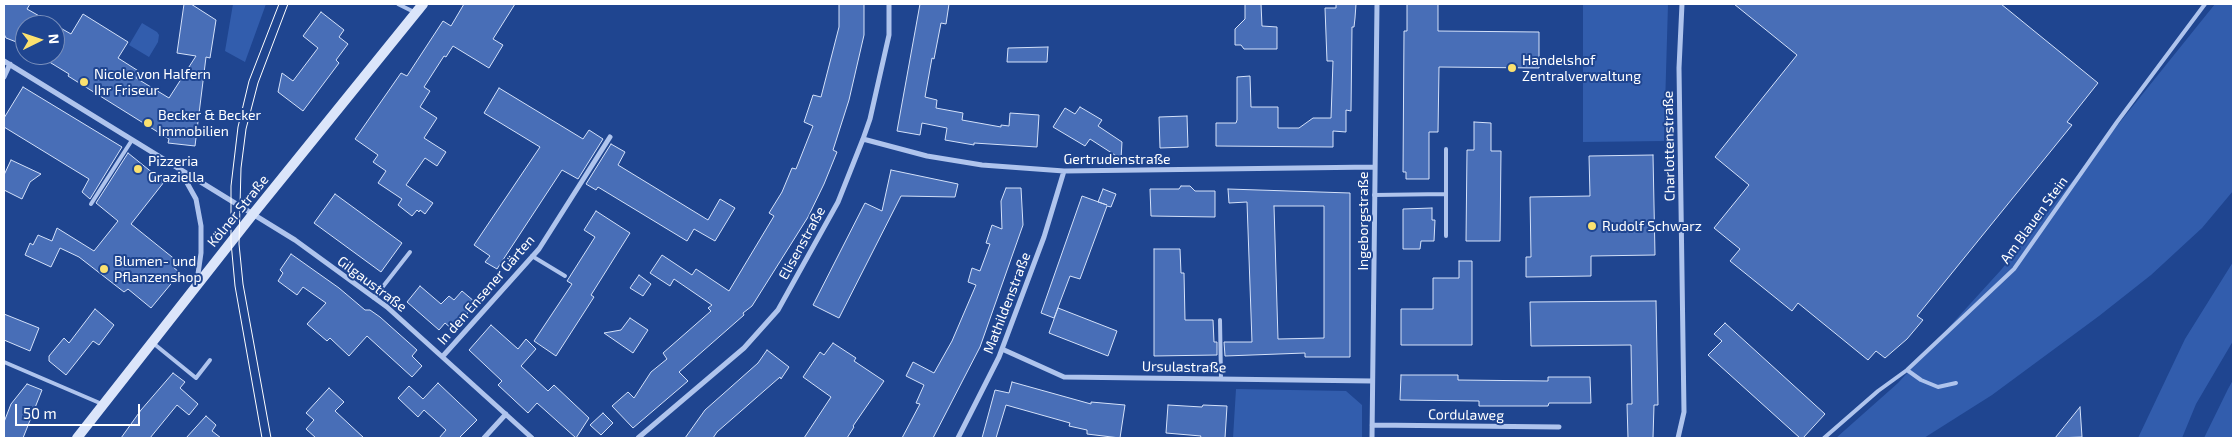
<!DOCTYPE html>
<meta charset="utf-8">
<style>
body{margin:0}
#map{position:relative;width:2237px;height:442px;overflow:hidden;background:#1f4590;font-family:"Exo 2",sans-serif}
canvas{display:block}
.frame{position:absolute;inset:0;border:5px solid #fff;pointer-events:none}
.north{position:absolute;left:15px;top:15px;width:50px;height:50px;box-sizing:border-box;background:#1f4590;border:1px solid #798fbc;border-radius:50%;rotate:86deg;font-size:14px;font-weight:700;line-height:20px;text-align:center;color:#fff}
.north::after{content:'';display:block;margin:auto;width:18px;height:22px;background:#fbe16f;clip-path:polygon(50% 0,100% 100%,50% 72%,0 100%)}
.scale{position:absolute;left:15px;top:404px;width:125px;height:22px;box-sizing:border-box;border:2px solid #fff;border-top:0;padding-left:6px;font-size:15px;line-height:18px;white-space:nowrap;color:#fff;-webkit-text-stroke:4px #1f4590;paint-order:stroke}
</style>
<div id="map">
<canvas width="2237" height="442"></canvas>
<div class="frame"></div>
<div class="north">N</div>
<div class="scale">50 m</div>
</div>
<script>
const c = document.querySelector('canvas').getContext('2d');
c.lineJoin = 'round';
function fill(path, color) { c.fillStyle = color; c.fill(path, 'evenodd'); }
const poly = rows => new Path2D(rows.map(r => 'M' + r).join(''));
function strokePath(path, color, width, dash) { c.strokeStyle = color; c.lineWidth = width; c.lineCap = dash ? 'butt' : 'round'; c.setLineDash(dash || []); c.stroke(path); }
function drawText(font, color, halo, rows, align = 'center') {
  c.font = font + ' "Exo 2",sans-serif'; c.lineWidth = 4; c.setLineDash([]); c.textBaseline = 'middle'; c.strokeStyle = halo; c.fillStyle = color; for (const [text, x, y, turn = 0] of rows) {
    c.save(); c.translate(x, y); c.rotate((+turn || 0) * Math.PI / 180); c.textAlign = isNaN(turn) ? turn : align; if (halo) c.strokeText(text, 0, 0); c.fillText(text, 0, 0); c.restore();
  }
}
const green = poly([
 [233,4,266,4,245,62,225,51],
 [1583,4,1668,4,1664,141,1583,142],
 [2215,4,2233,4,2233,191,2202,228,2151,275,2099,316,1992,395,1924,438,1836,438,1898,383,2001,270],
 [142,23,157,32,159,35,158,42,149,57,129,45],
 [2233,262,2233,341,2196,404,2182,438,2138,438,2185,339],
 [2233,380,2233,438,2204,438,2228,389],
 [1236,389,1346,391,1362,405,1362,438,1233,438]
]);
const building = poly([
 [4,4,30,4,27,9,71,34,83,14,128,42,118,58,140,72,136,78,169,98,196,56,177,53,184,4,191,4,216,20,210,58,206,57,195,146,168,143,169,139,68,76,69,74,38,55,55,55,55,25,25,25,25,31,19,43,6,38,4,34,4,4],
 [464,4,515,4,493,39,503,45,489,68,453,46,446,57,444,56,424,87,430,91,420,107,437,118,424,138,446,152,437,166,425,158,406,185,433,203,425,214,420,210,419,212,417,210,412,216,398,205,402,199,378,183,386,171,373,162,378,155,355,139,401,73,407,76,443,21,451,26,464,4],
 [839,4,864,4,864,35,849,100,833,150,837,152,824,184,808,217,752,306,743,313,744,315,679,372,688,381,633,428,612,406,628,392,634,398,651,372,667,359,663,353,711,311,708,308,712,305,674,279,670,286,650,273,662,255,692,275,696,269,729,291,774,216,769,213,782,192,792,168,796,169,813,126,804,122,813,95,821,97,839,27,839,4],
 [920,4,949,4,946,24,941,23,934,59,932,58,925,97,937,100,936,108,963,113,962,120,1001,127,1001,125,1009,126,1010,113,1039,115,1037,147,974,143,974,145,945,140,947,128,922,123,920,135,897,131,920,4],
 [1245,4,1261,4,1262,26,1277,27,1277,49,1244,49,1241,45,1235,45,1235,29,1245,19,1245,4],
 [1336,4,1356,4,1355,18,1354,27,1352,27,1351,111,1346,110,1346,132,1333,131,1333,147,1216,146,1216,123,1236,123,1237,120,1237,77,1250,76,1251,107,1278,107,1278,128,1299,128,1313,118,1331,118,1333,61,1327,61,1325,8,1336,8,1336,4],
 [1407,4,1438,4,1438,31,1539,32,1539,68,1439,67,1438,132,1429,132,1429,179,1406,179,1406,172,1403,172,1404,31,1407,31,1407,4],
 [1734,4,2001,4,2098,83,2067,122,2072,125,1917,316,1923,320,1907,339,1885,358,1876,351,1868,360,1798,303,1792,311,1730,261,1740,249,1714,228,1749,185,1715,157,1797,55,1734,4],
 [321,12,344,30,339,37,348,44,336,60,339,63,303,111,278,92,282,73,293,81,318,48,303,36,321,12],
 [1048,47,1047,62,1007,62,1008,48,1048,47],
 [23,87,122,147,90,199,82,192,89,179,4,127,4,118,23,87],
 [499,88,583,139,589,130,603,139,578,179,562,170,497,269,485,262,490,256,474,245,540,147,484,113,499,88],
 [1080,107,1102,120,1098,126,1122,142,1121,159,1090,139,1085,146,1053,127,1065,108,1075,114,1080,107],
 [1187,116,1188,147,1160,148,1159,117,1187,116],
 [1474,122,1491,123,1491,151,1501,151,1500,241,1466,241,1467,150,1474,150,1474,122],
 [611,144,625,152,618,165,708,220,720,199,735,208,715,241,694,229,687,241,598,187,596,190,586,184,611,144],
 [128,153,164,182,131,224,177,261,172,266,180,273,151,308,128,289,124,292,79,257,60,248,51,267,25,255,30,243,33,245,38,235,52,241,57,228,94,251,118,221,96,203,128,153],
 [1653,155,1655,255,1591,256,1591,276,1526,277,1526,257,1531,257,1530,197,1590,196,1589,156,1653,155],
 [11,160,41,174,30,182,22,199,4,190,4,175,11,160],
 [891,170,958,184,955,197,901,196,839,318,813,305,865,203,882,211,891,170],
 [1181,186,1190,186,1195,191,1215,191,1215,217,1151,216,1150,189,1179,189,1181,186],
 [1006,188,1021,188,1023,225,980,347,933,438,902,438,920,404,916,403,924,385,906,376,913,362,934,373,952,341,976,285,968,282,972,268,980,271,990,244,986,243,992,225,1002,229,1001,201,1006,188],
 [1103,189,1116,194,1111,207,1107,206,1080,279,1070,276,1054,318,1041,313,1082,196,1107,205,1098,202,1103,189],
 [1228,189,1350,193,1350,357,1305,357,1305,353,1225,356,1224,342,1252,342,1247,202,1229,203,1228,189],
 [1274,206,1324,206,1324,338,1278,339,1274,206],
 [335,194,402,243,381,272,314,223,335,194],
 [1432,208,1432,220,1435,220,1434,241,1421,241,1420,249,1403,249,1403,209,1432,208],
 [596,211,630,233,591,295,594,297,556,356,534,341,572,284,567,281,595,237,584,230,596,211],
 [1154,249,1180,249,1181,273,1184,273,1185,320,1213,320,1214,342,1217,342,1217,355,1154,356,1154,249],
 [291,254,339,288,365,310,370,310,380,317,417,350,412,356,422,366,412,377,367,336,349,356,330,338,327,341,307,324,326,303,303,287,297,295,278,281,283,273,280,270,291,254],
 [1459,261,1472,261,1472,345,1401,345,1401,309,1433,309,1433,278,1459,278,1459,261],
 [639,275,651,284,643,296,630,288,639,275],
 [420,286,441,304,449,296,454,300,462,291,475,302,469,308,471,309,457,326,455,325,452,329,445,323,439,330,407,302,420,286],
 [1656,301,1658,405,1654,405,1653,438,1628,438,1627,404,1632,404,1631,345,1531,346,1530,302,1656,301],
 [1058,308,1117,331,1108,356,1049,333,1058,308],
 [95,309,114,325,99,345,93,341,66,375,49,361,49,356,64,338,69,343,95,309],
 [4,314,39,328,30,351,4,340,4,314],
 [630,318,648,330,633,353,604,333,621,330,630,318],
 [1725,323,1825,414,1803,438,1800,438,1708,355,1722,341,1714,334,1725,323],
 [491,325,518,349,526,339,536,349,521,366,548,391,554,385,589,418,576,438,537,403,528,413,498,385,502,381,469,350,491,325],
 [833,343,856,358,854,361,884,381,853,426,854,427,847,438,804,438,831,397,803,377,820,352,824,355,833,343],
 [767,350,789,367,781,379,780,377,717,432,713,438,685,438,705,410,758,363,767,350],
 [173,373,185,382,180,388,198,404,189,415,177,405,150,438,121,438,141,410,173,373],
 [1401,375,1458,375,1458,380,1548,381,1548,377,1590,377,1591,403,1549,403,1548,406,1479,406,1479,401,1400,400,1401,375],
 [1012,382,1091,404,1091,402,1125,405,1120,438,1087,434,1087,430,1069,426,1070,423,1006,405,996,438,982,438,995,390,1009,393,1012,382],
 [438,383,477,420,459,438,439,438,446,430,424,410,418,417,398,398,409,386,423,399,438,383],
 [27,384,42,390,23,438,4,438,4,422,11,404,27,384],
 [329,388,344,402,335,411,364,438,316,438,306,429,314,420,306,413,329,388],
 [1168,405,1202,407,1203,405,1227,406,1225,438,1200,438,1201,436,1166,433,1168,405],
 [2080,407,2082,437,2055,438,2080,407],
 [603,413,613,423,601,435,590,425,603,413],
 [206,416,216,425,212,431,221,438,186,438,206,416]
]);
const lane = poly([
 [398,4,414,12],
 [1374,195,1446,194],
 [91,204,132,140],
 [1446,236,1446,149],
 [532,256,565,276],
 [374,298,410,252],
 [1220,320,1221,379],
 [153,343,196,378,210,360],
 [4,362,102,404],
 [1907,370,1921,380,1938,387,1956,383],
 [1824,438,1878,391,1907,370,2014,269,2117,122,2205,4]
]);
const street = poly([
 [4,61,295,240,387,307,532,438],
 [4,77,10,64],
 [863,139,927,156,982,165,1064,171,1374,167],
 [181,172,196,199,201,226,201,253,197,281],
 [1002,349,1064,377,1372,381],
 [443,356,539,249,610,137],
 [1372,425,1559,427],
 [484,438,506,414],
 [638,438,744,348,778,310,838,202,863,139,870,119,889,35,889,4],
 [958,438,999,357,1044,237,1064,171],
 [1372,438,1377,4],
 [1678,438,1684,412,1679,68,1682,4]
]);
const secondary = poly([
 [77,438,253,214,423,4]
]);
const tram = poly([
 [262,438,235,286,231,242,231,186,238,127,249,81,279,4],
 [271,438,243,284,239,244,241,168,246,129,258,83,288,4]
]);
const markers = [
 [1512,68,5,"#fbe16f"],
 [84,82,5,"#fbe16f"],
 [148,123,5,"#fbe16f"],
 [138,169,5,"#fbe16f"],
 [1592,226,5,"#fbe16f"],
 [104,269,5,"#fbe16f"]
];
const poiNames = [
 ["Handelshof",1522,60],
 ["Zentralverwaltung",1522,76],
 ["Nicole von Halfern",94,74],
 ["Ihr Friseur",94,90],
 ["Becker & Becker",158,115],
 ["Immobilien",158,131],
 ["Pizzeria",148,161],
 ["Graziella",148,177],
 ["Rudolf Schwarz",1602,226],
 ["Blumen- und",114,261],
 ["Pflanzenshop",114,277]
];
const streetNames = [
 ["Charlottenstraße",1669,146,-91],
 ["Gertrudenstraße",1117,159],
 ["Kölner Straße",238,211,-51],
 ["Am Blauen Stein",2034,220,-54],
 ["Ingeborgstraße",1363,221,-90],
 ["Elisenstraße",802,243,-61],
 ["Gilgaustraße",372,284,37],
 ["In den Ensener Gärten",486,290,-49],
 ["Mathildenstraße",1007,303,-69],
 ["Ursulastraße",1184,367,1],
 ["Cordulaweg",1466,415,1]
];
fill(green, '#325dad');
fill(building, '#486eb7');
strokePath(building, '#d4e1f9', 1);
strokePath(lane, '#afc4ed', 4);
strokePath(street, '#afc4ed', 5);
strokePath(secondary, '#dbe5fa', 10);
strokePath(tram, '#fff', 1);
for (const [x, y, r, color] of markers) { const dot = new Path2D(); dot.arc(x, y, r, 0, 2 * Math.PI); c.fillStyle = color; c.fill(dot); strokePath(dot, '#1f4590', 2); }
drawText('14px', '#fff', '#1f4590', poiNames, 'left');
drawText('14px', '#fff', '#1f4590', streetNames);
</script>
